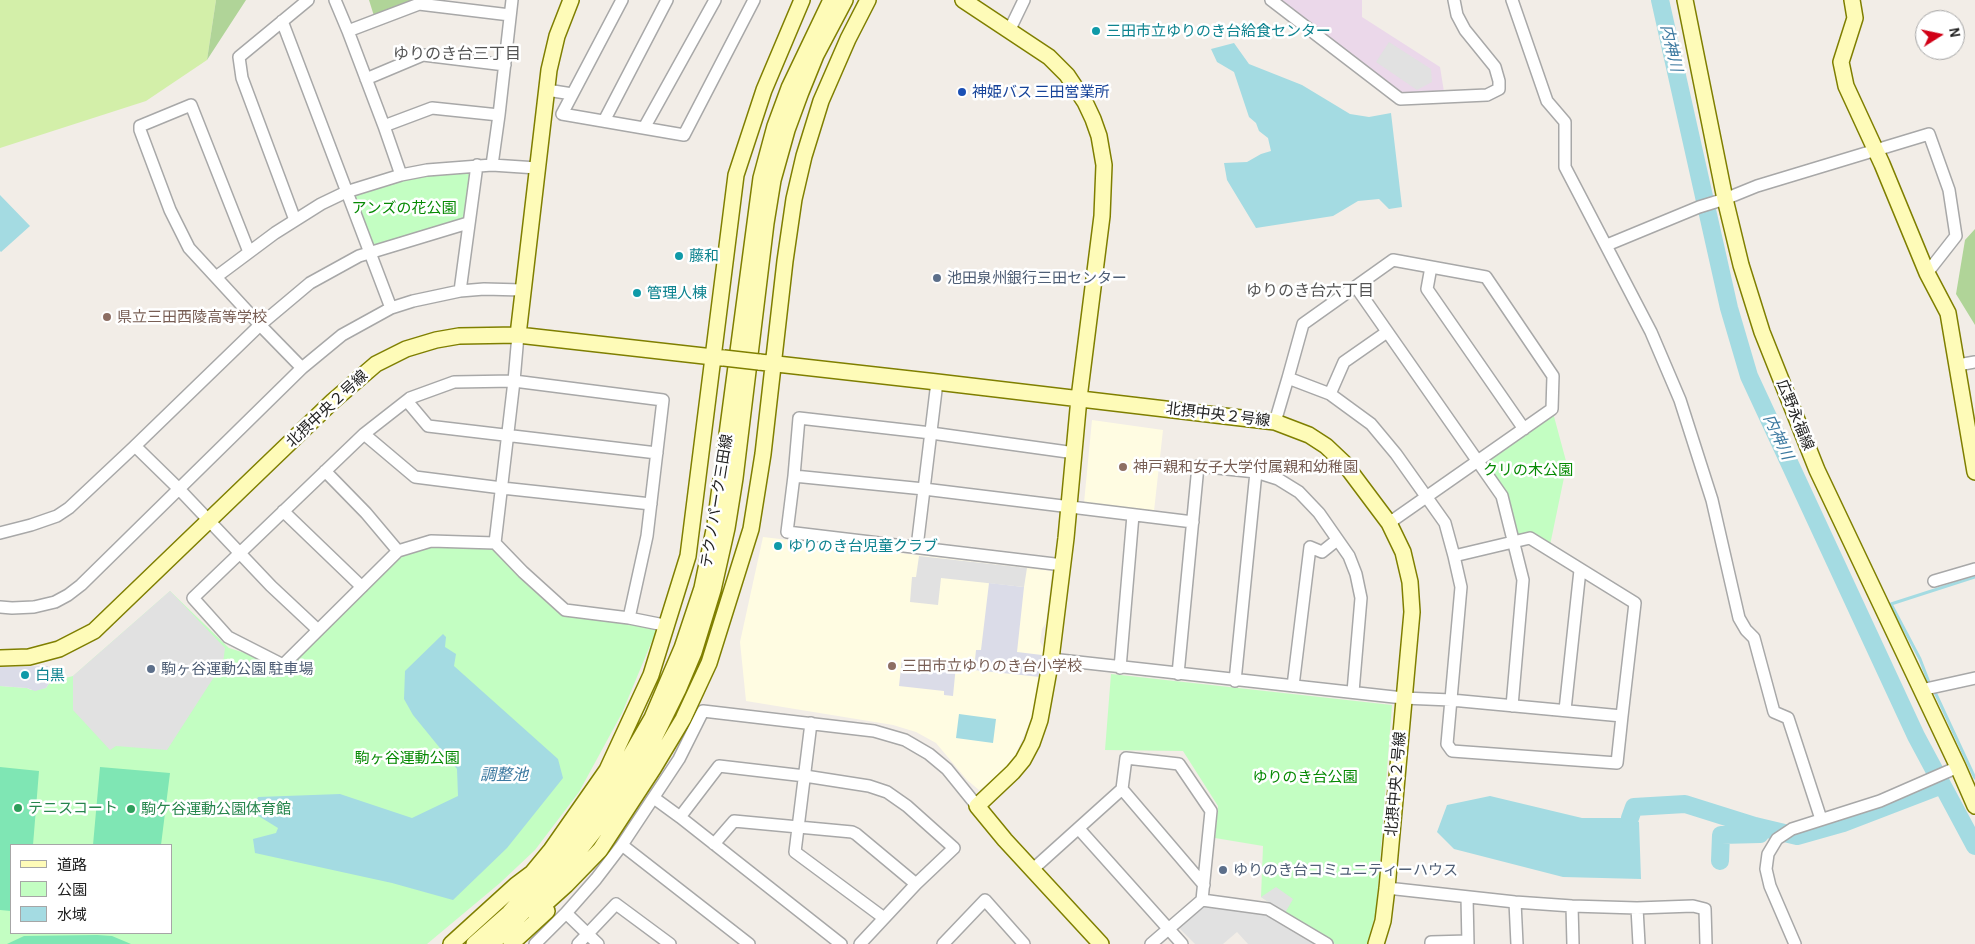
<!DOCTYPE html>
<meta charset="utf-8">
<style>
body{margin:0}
#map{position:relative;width:1975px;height:944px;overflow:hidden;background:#f2ede7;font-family:"Alegreya Sans","Noto Sans JP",sans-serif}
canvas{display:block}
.legend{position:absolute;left:10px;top:844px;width:162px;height:90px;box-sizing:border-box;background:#fff;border:1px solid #a6a6a6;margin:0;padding:6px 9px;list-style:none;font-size:15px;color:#212121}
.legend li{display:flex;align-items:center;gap:10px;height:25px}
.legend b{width:25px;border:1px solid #a6a6a6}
.north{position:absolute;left:1915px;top:10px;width:50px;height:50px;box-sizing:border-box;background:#fff;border:1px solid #a6a6a6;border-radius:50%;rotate:80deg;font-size:14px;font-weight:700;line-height:20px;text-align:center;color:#212121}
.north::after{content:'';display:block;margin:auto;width:18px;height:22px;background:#d10016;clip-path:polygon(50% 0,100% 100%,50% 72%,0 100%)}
</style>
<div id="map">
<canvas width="1975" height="944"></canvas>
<ul class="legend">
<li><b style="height:6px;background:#fefbb8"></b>道路</li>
<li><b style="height:14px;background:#c3fec2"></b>公園</li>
<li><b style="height:14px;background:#a4dbe2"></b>水域</li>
</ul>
<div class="north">N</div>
</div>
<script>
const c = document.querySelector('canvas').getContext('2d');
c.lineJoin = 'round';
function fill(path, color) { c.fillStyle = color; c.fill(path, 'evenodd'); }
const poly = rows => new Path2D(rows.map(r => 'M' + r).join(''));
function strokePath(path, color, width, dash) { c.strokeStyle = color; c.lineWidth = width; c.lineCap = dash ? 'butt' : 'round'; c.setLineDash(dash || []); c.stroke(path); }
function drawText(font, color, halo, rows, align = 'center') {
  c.font = font + ' "Alegreya Sans","Noto Sans JP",sans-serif'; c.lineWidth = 5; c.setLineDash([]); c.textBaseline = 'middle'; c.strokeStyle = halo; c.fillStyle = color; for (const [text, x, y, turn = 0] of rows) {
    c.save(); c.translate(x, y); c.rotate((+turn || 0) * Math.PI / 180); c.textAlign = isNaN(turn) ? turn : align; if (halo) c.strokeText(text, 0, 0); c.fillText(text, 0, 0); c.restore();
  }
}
const industrial = poly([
 [1271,0,1362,0,1362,17,1440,67,1445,98,1400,99]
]);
const education = poly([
 [1092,420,1163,430,1154,511,1084,503],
 [763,537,1052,571,1046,623,1042,629,1040,642,1043,647,1042,655,1034,713,1013,760,990,783,979,790,967,780,936,743,916,732,893,725,746,701,740,642]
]);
const grass = poly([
 [0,0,216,0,207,60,146,101,0,148]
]);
const forest = poly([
 [216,0,246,0,207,60],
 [369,0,415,0,374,16],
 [1975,229,1975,325,1956,294,1965,240]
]);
const park = poly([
 [477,165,468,223,370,252,346,192,401,175],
 [1552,409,1566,461,1566,468,1549,550,1530,538,1513,542,1502,496,1478,460],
 [431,541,495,543,565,610,659,624,622,713,579,792,535,850,500,883,427,944,0,944,0,686,27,688,31,690,46,688,50,682,73,676,170,591,229,648,283,665,398,551],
 [11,845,171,845,171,933,11,933],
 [1111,674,1392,705,1376,912,1367,944,1335,944,1261,897,1263,846,1215,838,1218,806,1183,751,1105,750]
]);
const pitch = poly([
 [0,767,39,771,33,845,11,845,11,911,0,910],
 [100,767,170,773,161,845,93,845],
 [97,935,112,936,131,944,7,944,24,936]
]);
const parking = poly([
 [1389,42,1431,69,1432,82,1417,90,1376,62],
 [919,556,1027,568,1024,587,941,578,938,605,910,602,912,577,916,577],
 [170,591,225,648,223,663,167,750,116,746,110,750,73,710,73,676],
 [1276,887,1293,899,1285,913,1261,897],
 [1203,906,1264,913,1322,944,1248,944,1237,932,1223,944,1195,944,1179,928]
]);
const plaza = poly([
 [989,583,1024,587,1017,652,1042,655,1040,677,974,670,976,650,981,650],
 [902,659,956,665,953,696,944,695,944,691,899,686],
 [48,666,50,682,46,688,35,691,27,688,0,686,0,667]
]);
const water = poly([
 [1234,43,1249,64,1302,85,1350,114,1369,117,1391,113,1402,207,1389,209,1379,199,1358,201,1333,216,1256,228,1227,180,1224,163,1247,162,1261,154,1271,151,1268,138,1259,131,1256,123,1249,117,1234,72,1217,62,1211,49],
 [0,195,30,226,1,252,0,251],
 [443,634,446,637,445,647,456,654,454,666,558,759,563,778,507,848,453,900,392,883,255,853,253,839,276,833,278,828,252,812,258,797,340,794,412,818,458,796,457,769,413,715,404,699,405,671],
 [959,714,996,719,993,743,956,738],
 [1490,796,1582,818,1630,818,1639,822,1641,879,1563,877,1454,849,1437,832,1447,805]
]);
const stream = poly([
 [1930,685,1920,659,1891,604,1975,577],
 [1934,690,1975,778]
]);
const river = poly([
 [1660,0,1729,308,1749,376,1916,736,1975,846],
 [1630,818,1634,807,1685,804,1755,826,1797,836,1843,823,1942,785],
 [1720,861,1721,835,1760,834,1762,831]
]);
const street = poly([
 [335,0,348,31,419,4,422,0],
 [622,0,562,114,684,135,754,0],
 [1271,0,1400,99,1487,95,1499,89,1499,81,1495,67,1465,30,1457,15,1454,0],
 [1512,0,1547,101,1565,122,1565,167,1651,332,1680,400,1712,500,1739,618,1746,630,1754,638,1774,712,1788,718,1821,819],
 [419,4,510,15],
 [282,21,391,308],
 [1010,29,1024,0],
 [348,31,384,126],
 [366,79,423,55,505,65],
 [547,90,572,94],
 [604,121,667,0],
 [644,128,715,0],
 [492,165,499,115],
 [401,175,384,126,432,108,499,115,512,0],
 [295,220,242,78,239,57,308,0],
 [1607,245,1699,207,1725,199,1757,186,1929,134,1949,190,1956,236,1927,273],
 [249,252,191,105,140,126,140,130,170,210,189,248,260,325,302,368],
 [1431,267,1427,289,1524,429],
 [216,277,275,233,321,204,346,192,401,175,427,170,492,165,537,168],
 [1356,287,1502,496,1523,580,1512,706],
 [460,291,477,165],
 [1958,365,1975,362],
 [1288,378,1303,324,1393,260,1486,277,1553,376,1552,409,1389,523],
 [1330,394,1344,362,1387,332],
 [407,401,428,426,657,453],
 [364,434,415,477,502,488,651,504],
 [1075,453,931,433,799,418,794,476,924,489,1193,522],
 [325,471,366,513,398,551],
 [794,476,787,532,1063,565],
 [283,511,362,587],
 [0,533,31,525,57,516,69,508,135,446],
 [495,543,514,381,518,335],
 [917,547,937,382],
 [1454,556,1461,587,1447,744,1452,751,1617,763,1622,716],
 [1934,581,1975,569],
 [0,607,12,608,34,607,55,602,68,595,81,585,302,368,342,335,391,308,413,301,460,291,484,289,522,290],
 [629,618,647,536,663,400,514,381,454,382,410,398,364,434,193,598,228,637,283,665,398,551,431,541,495,543,523,572,565,610,629,618,659,624],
 [318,630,271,586,179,489,135,446,260,325,310,283,359,256,468,223],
 [1051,659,1403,698,1451,700,1622,716,1635,603,1530,538,1454,556,1445,523,1396,454,1371,424,1330,394,1288,378,1275,422],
 [1120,668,1133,515],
 [1178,674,1198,466,1256,472,1278,479,1299,492,1319,513,1349,556,1356,574,1361,598,1353,692],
 [1235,681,1256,472],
 [1293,686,1310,547,1322,552,1337,540],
 [1921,690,1975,678],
 [1565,710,1580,570],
 [811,723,795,852,884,918],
 [1122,789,1204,885],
 [654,798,680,817,719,766,805,776,869,786,887,792,907,806,954,848,916,884,860,944],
 [680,817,841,944],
 [1079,829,1182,944],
 [714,844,734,821,852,832,856,834,916,884],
 [622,845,749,944],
 [1032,870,1122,789,1126,758,1179,764,1211,811,1202,900,1151,944],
 [1387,888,1515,902,1572,906,1637,908,1693,906,1705,909,1706,944],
 [1467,897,1468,944],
 [1202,900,1268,909,1327,944],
 [1515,902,1517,944],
 [1572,906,1573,944],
 [1637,908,1639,944],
 [566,913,598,944],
 [535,944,566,913,596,879,622,845,679,759,703,711,874,731,905,740,929,754,947,769,977,806],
 [578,944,616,904,670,944],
 [943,944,985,900,1024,944],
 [1431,944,1431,942,1468,941],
 [1795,944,1770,886,1766,869,1768,854,1777,839,1792,829,1880,801,1958,767]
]);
const secondary = poly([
 [963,0,1049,57,1067,75,1085,102,1093,119,1099,136,1104,165,1102,216,1079,398,1066,538,1051,659,1040,720,1032,743,1023,760,1013,772,977,806,1005,840,1101,944],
 [1685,0,1725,199,1741,265,1762,332,1817,470,1958,767,1975,806],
 [1852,0,1855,18,1841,62,1846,86,1882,164,1927,273,1948,313,1975,472],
 [518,335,549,70,557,36,571,0],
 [759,362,937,382,1275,422,1309,435,1326,446,1344,463,1389,523,1403,552,1410,582,1412,612,1387,888,1383,921,1376,944],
 [0,658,29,657,59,649,94,631,333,401,376,364,406,349,436,340,459,336,518,335,722,358],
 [535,913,566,885,600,850,653,769,683,719,709,663,751,529,763,454,785,261,794,199,804,156,821,101,848,39,868,0],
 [451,944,516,885,532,873,551,850,607,770,651,675,688,556,736,175,764,90,802,0],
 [474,944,509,913,555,861,608,794,652,718,682,648,702,588,715,525,761,178,775,126,789,88,831,0],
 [492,944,564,870,618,801,641,765,678,690,694,652,713,590,727,528,735,478,766,223,773,180,787,130,801,92,816,55,845,0],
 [511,944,547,911]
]);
const secondaryBridge = poly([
 [724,358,759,362]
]);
const markers = [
 [1096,31,5,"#0f9aa8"],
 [962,92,5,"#1a4fb4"],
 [679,256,5,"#0f9aa8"],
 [937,278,5,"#5c6f8a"],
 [637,293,5,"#0f9aa8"],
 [107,317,5,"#8d6e63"],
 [1123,467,5,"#8d6e63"],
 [778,546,5,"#0f9aa8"],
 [892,666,5,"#8d6e63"],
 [151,669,5,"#5c6f8a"],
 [25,675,5,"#0f9aa8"],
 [18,808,5,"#2e9e5b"],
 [131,809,5,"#2e9e5b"],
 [1223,870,5,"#5c6f8a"]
];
const cultureNames = [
 ["三田市立ゆりのき台給食センター",1106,31],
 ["藤和",689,256],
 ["管理人棟",647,293],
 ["ゆりのき台児童クラブ",788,546],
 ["白黒",35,675]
];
const transitNames = [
 ["神姫バス 三田営業所",972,92]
];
const parkNames = [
 ["アンズの花公園",404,208],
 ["クリの木公園",1528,470],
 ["駒ヶ谷運動公園",407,758],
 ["ゆりのき台公園",1305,777]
];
const serviceNames = [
 ["池田泉州銀行三田センター",947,278],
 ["駒ヶ谷運動公園 駐車場",161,669],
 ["ゆりのき台コミュニティーハウス",1233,870]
];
const educationNames = [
 ["県立三田西陵高等学校",117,317],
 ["神戸親和女子大学付属親和幼稚園",1133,467],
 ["三田市立ゆりのき台小学校",902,666]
];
const streetNames = [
 ["北摂中央２号線",327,409,-43],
 ["北摂中央２号線",1218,415,7],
 ["広野永福線",1795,415,68],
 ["テクノパーク三田線",717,501,-81],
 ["北摂中央２号線",1396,784,-85]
];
const leisureNames = [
 ["テニスコート",28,808],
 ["駒ケ谷運動公園体育館",141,809]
];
const waterNames = [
 ["内神川",1671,48,77],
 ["内神川",1778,437,65],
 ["調整池",504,775]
];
const neighbourhoodNames = [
 ["ゆりのき台三丁目",457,54],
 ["ゆりのき台六丁目",1310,291]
];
fill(industrial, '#ebd8ea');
fill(education, '#fffce2');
fill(grass, '#d3efa9');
fill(forest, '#b0d498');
fill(park, '#c3fec2');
fill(pitch, '#7fe6b4');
fill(parking, '#e1e1e1');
fill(plaza, '#dbdce8');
fill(water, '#a4dbe2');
strokePath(stream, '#a4dbe2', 3);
strokePath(river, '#a4dbe2', 18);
strokePath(street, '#a8a8a8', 14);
strokePath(secondary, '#7f7f00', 18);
strokePath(street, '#fff', 11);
strokePath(secondary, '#fefbb8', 15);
strokePath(secondaryBridge, '#7f7f00', 18, []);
strokePath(secondaryBridge, '#fefbb8', 15);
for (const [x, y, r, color] of markers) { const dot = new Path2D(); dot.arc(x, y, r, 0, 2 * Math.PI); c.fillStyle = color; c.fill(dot); strokePath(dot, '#fff', 2); }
drawText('15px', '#0d838f', '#fff', cultureNames, 'left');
drawText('15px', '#164399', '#fff', transitNames, 'left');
drawText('15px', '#068a03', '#fff', parkNames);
drawText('15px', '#4e5e75', '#fff', serviceNames, 'left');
drawText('15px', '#785e54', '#fff', educationNames, 'left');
drawText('15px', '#212121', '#fff', streetNames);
drawText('15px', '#27864d', '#fff', leisureNames, 'left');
drawText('italic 16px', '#3c79a0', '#fff', waterNames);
drawText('16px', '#545454', '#fff', neighbourhoodNames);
</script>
